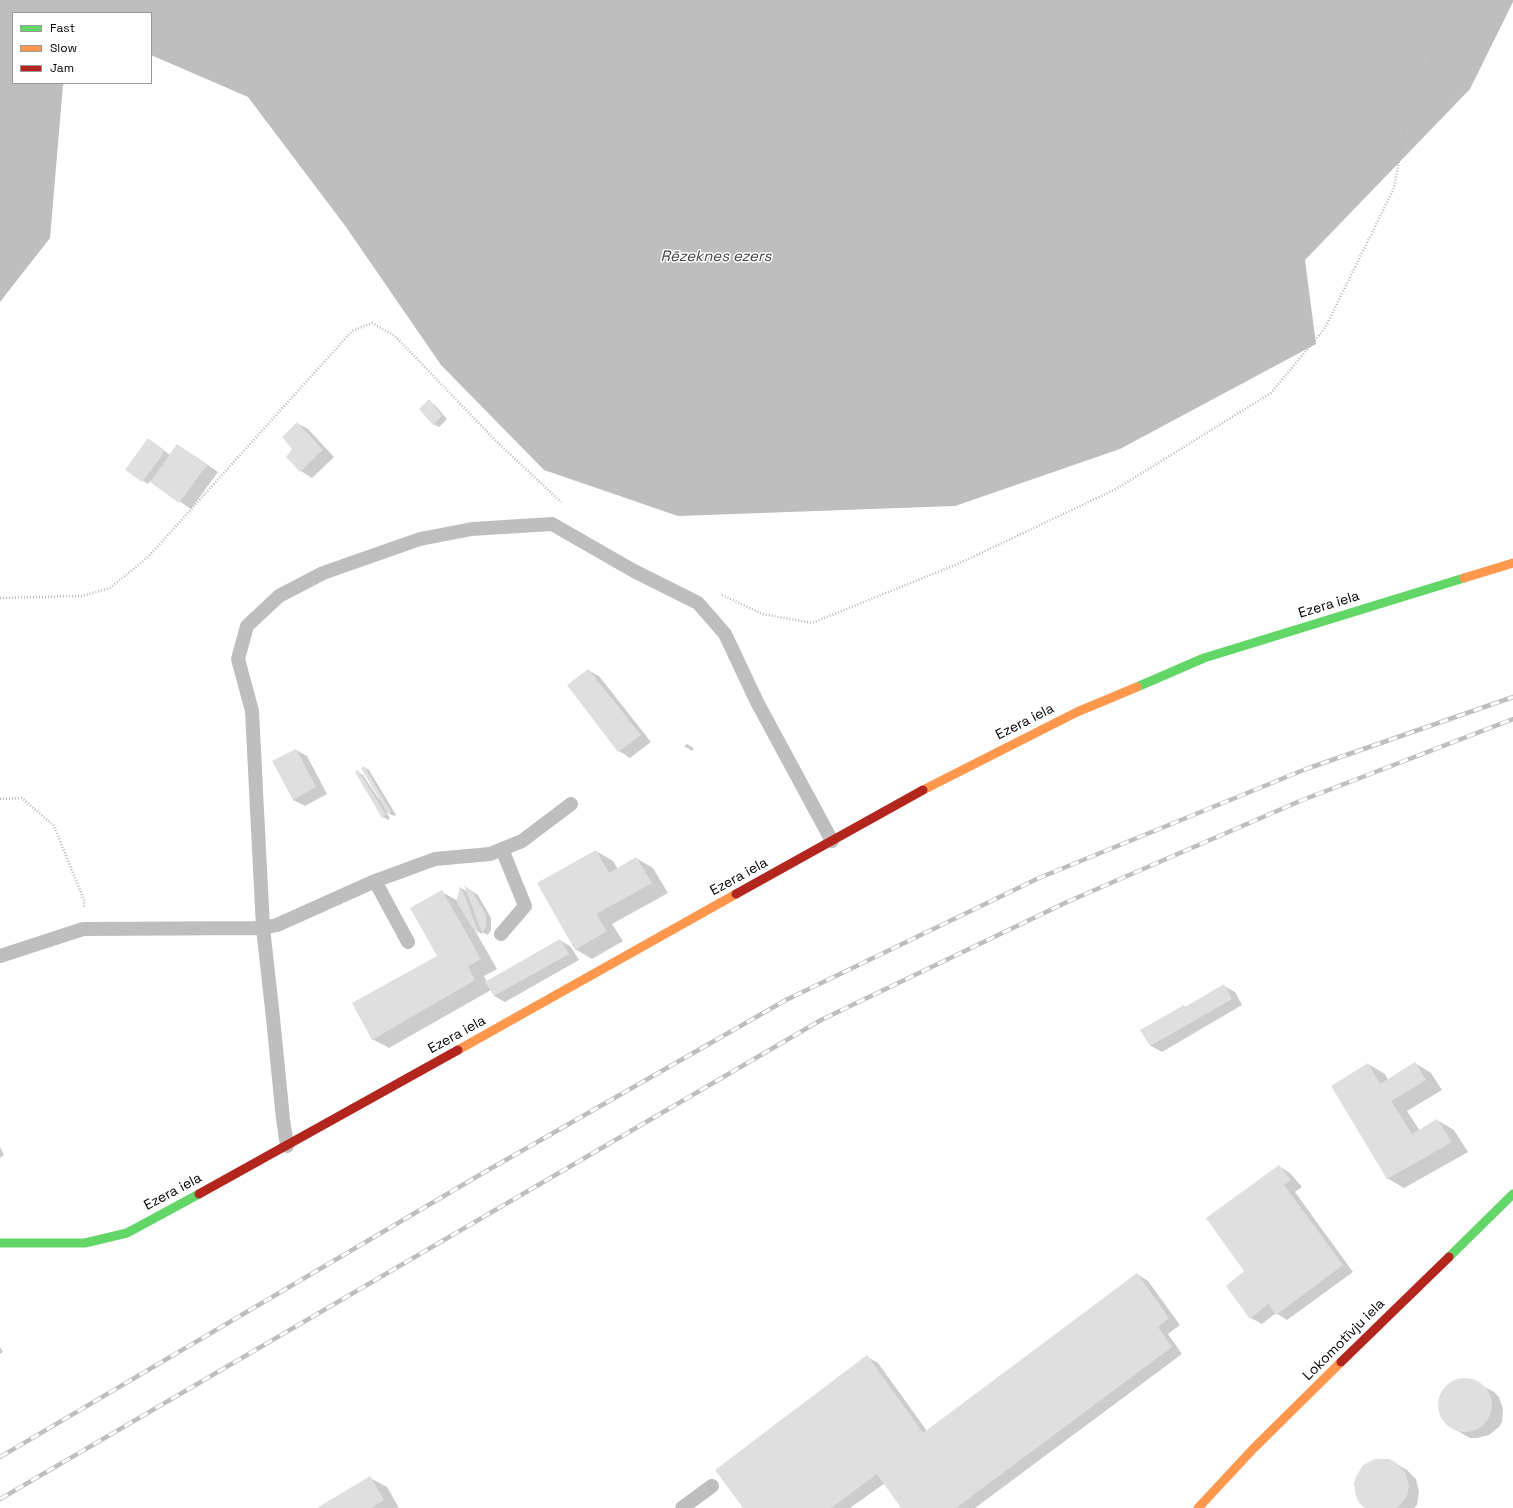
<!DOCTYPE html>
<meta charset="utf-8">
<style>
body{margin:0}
#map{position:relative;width:1513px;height:1508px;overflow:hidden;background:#fff;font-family:"Space Grotesk",sans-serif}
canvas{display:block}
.legend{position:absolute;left:12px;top:12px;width:140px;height:72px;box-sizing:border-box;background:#fff;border:1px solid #999;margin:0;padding:5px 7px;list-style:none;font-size:12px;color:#000}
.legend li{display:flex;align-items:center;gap:8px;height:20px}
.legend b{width:20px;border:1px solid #999}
</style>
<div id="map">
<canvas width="1513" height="1508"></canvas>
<ul class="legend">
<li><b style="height:5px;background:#63d668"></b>Fast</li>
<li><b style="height:5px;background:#ff974d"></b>Slow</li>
<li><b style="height:5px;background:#b3261e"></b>Jam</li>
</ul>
</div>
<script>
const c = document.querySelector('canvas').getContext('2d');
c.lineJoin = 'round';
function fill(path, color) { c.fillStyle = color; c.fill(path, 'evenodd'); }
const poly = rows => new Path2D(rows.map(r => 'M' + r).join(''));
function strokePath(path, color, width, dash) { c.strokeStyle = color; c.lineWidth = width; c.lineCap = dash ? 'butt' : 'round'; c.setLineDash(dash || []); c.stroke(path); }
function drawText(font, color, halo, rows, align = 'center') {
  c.font = font + ' "Space Grotesk",sans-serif'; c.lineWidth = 3; c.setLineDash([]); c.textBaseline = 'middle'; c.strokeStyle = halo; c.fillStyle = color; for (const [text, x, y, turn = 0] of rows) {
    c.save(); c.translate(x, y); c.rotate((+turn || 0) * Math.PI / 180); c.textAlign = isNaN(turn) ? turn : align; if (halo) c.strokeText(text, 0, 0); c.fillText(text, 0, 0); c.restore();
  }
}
const water = poly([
 [0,0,1513,0,1513,2,1470,89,1305,260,1316,344,1120,449,955,506,678,516,544,470,441,365,346,227,248,97,151,55,151,13,13,13,13,83,65,83,63,85,50,238,0,302]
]);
const shadow = poly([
 [429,401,434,404,447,419,439,427,433,424],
 [297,423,308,429,334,457,312,478,301,471,287,457,294,449],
 [154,443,170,455,177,445,195,456,218,472,191,509,150,481,148,484,143,481],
 [588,670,599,676,651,742,630,758,619,751,568,685],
 [687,744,692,747,694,749,692,751,687,748,684,746],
 [296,750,307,756,327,794,305,806,293,800],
 [364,767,369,770,396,815,394,816,386,812,390,818,388,820,383,817,358,772,363,775,378,798,379,797],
 [596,851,613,861,618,869,636,858,653,868,668,893,612,924,623,941,592,959,575,949],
 [461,888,468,892,469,889,478,895,491,918,491,930,488,935,482,932,483,935,473,927,497,969,484,976,487,982,560,940,571,947,579,960,505,1002,494,996,491,990,389,1048,372,1039,438,957,442,892,458,901],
 [1224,986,1235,992,1242,1005,1162,1052,1151,1046,1142,1030,1184,1006,1186,1007],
 [1415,1063,1431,1073,1442,1090,1407,1111,1420,1131,1437,1120,1454,1130,1468,1152,1404,1188,1387,1178,1368,1064,1385,1074,1388,1080],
 [0,1147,4,1155,0,1158],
 [1279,1166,1290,1173,1302,1187,1295,1192,1353,1272,1287,1320,1276,1313,1262,1324,1251,1318,1245,1271],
 [1137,1274,1148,1281,1180,1325,1168,1334,1182,1354,975,1508,903,1508,885,1483,850,1508,744,1508,867,1357,878,1363,927,1431],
 [0,1347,3,1352,0,1354],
 [1465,1379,1471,1380,1483,1386,1494,1392,1499,1397,1503,1409,1502,1422,1499,1427,1489,1435,1477,1438,1470,1438,1447,1425,1440,1415,1439,1402,1443,1390,1452,1382],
 [1395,1463,1407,1470,1416,1479,1419,1492,1417,1505,1414,1508,1367,1508],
 [370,1478,387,1487,399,1508,318,1508]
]);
const building = poly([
 [429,399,442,416,433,425,419,409],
 [297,422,323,450,300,472,286,457,292,449,282,437],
 [148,438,164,450,162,456,142,482,125,470],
 [177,444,207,465,179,503,150,482],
 [588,669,641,735,618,752,567,685],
 [296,749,316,787,293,800,272,761],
 [364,766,391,812,388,814,361,768],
 [358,770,386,815,382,818,355,772],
 [596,850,609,873,636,857,652,883,596,914,607,931,575,950,537,883],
 [464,885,472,891,486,915,486,927,482,933],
 [460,886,465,897,479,934,471,926,458,904,457,899],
 [442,890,481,959,468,966,475,980,372,1040,352,1003,437,956,410,908],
 [560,939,569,954,494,996,485,982],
 [1224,984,1232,999,1150,1046,1140,1030,1184,1005,1185,1007],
 [1415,1062,1426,1080,1391,1101,1412,1134,1437,1119,1452,1142,1387,1179,1331,1086,1368,1063,1380,1084],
 [1279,1165,1291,1180,1284,1185,1343,1265,1276,1315,1268,1304,1250,1319,1226,1286,1244,1271,1206,1218],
 [1137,1273,1169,1318,1158,1327,1172,1347,956,1508,901,1508,877,1474,831,1508,743,1508,715,1470,867,1355,923,1433],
 '1438 1405a27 27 0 1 1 54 0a27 27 0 1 1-54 0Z',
 [1375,1459,1389,1459,1395,1462,1405,1472,1409,1485,1408,1492,1406,1498,1397,1508,1365,1508,1359,1503,1356,1496,1354,1483,1356,1477,1363,1465],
 [370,1476,384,1500,371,1508,317,1508]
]);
const path = poly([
 [722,595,763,614,812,623,960,563,1116,489,1271,393,1325,328,1394,188,1406,122,1440,36,1466,0],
 [0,598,82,596,110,588,148,557,352,331,372,323,395,336,495,440,561,502],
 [0,799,22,798,54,826,84,900,84,907]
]);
const lane = poly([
 [375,881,408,942],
 [501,934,525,906,502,849],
 [0,956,83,929,263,928,277,925,375,881,435,859,490,854,522,841,571,804],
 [287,1146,283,1119,273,1018,263,928,252,711,238,659,247,626,279,596,323,573,420,539,472,529,552,524,634,571,698,603,725,634,757,702,832,841],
 [682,1508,712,1486]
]);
const fast = poly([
 [1137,687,1204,658,1464,578],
 [0,1243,85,1243,127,1233,199,1194],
 [1449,1257,1513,1194]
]);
const slow = poly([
 [1464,578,1513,563],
 [923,790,1077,712,1137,687],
 [458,1050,736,894],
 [1198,1508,1253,1449,1341,1362]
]);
const jam = poly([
 [736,894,923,790],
 [199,1194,458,1050],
 [1341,1362,1449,1257]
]);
const rail = poly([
 [0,1457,483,1173,786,1000,1039,878,1306,769,1513,697],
 [0,1499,821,1020,1067,902,1300,801,1513,719]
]);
const streetNames = [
 ["Ezera iela",1329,605,-17],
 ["Ezera iela",1025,722,-27],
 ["Ezera iela",739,877,-29],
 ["Ezera iela",457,1035,-29],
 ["Ezera iela",173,1192,-28],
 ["Lokomotīvju iela",1344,1340,-45]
];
const waterNames = [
 ["Rēzeknes ezers",716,257]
];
fill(water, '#bebebe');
fill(shadow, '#0003');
fill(building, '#dfdfdf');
strokePath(path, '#b9b9b9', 2.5, [1, 2]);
strokePath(lane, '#bebebe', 14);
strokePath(fast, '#63d668', 9);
strokePath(slow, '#ff974d', 9);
strokePath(jam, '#b3261e', 9);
strokePath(rail, '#bebebe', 4.5);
strokePath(rail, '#fff', 3, [9]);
drawText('14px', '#000', '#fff', streetNames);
drawText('italic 15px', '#434343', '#fff', waterNames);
</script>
